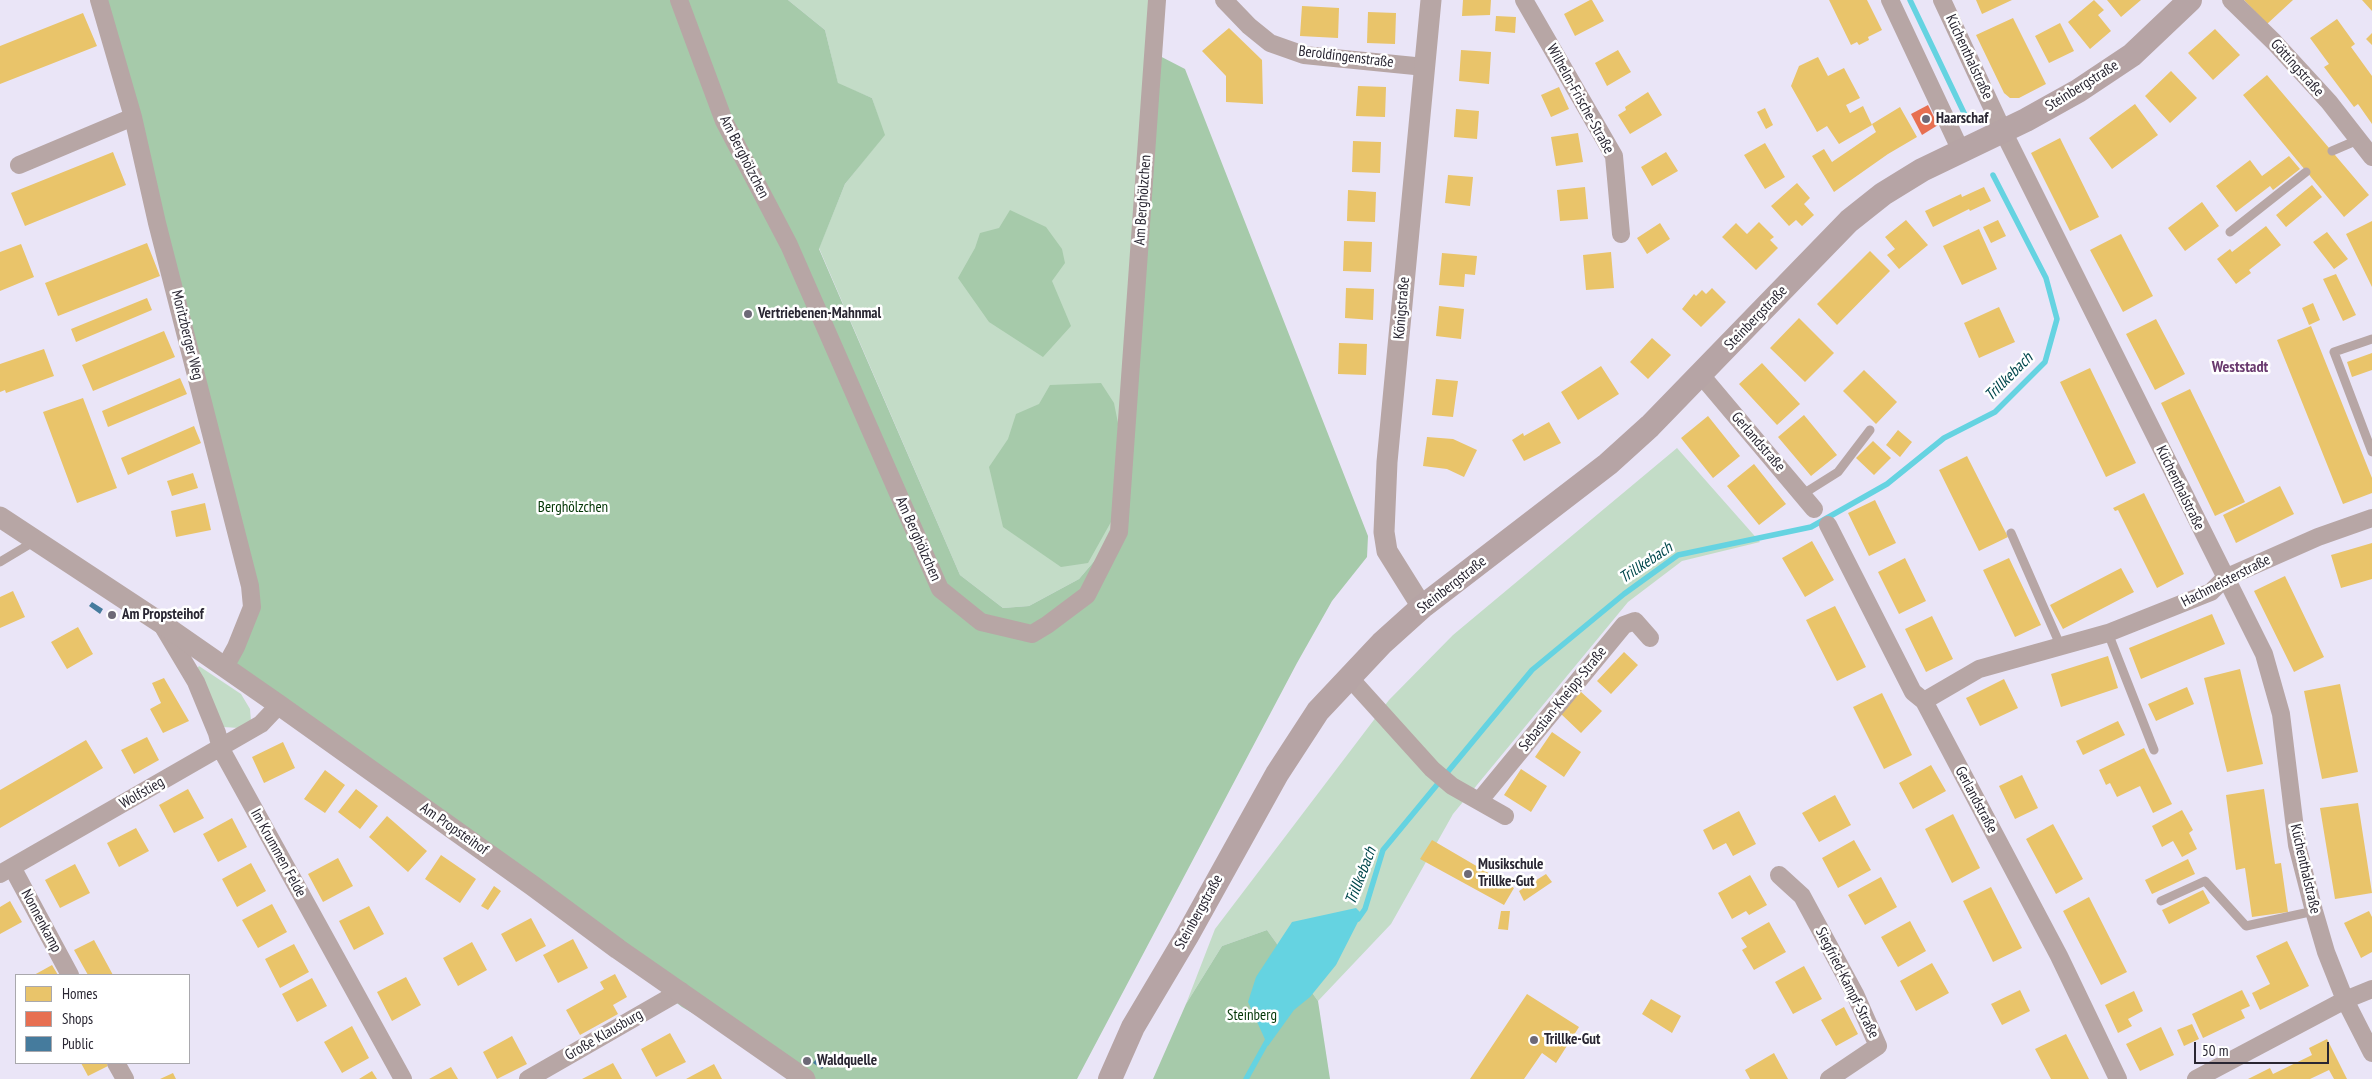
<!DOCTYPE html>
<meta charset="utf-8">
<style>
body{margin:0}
#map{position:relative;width:2372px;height:1079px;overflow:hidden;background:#eae5f7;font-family:"PT Sans Narrow",sans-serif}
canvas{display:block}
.legend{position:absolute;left:15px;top:974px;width:175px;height:90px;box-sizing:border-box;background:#fff;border:1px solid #a9a8ad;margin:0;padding:6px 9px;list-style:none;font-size:15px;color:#292632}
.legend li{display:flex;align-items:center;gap:10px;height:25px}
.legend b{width:25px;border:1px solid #a9a8ad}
.scale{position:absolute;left:2194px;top:1042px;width:135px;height:22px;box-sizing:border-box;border:2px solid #292632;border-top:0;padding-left:6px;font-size:15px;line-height:18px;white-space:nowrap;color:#292632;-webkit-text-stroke:4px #fff;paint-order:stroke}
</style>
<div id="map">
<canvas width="2372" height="1079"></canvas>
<ul class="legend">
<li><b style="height:14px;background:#e9c46a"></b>Homes</li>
<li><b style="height:14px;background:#e76f51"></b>Shops</li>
<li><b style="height:14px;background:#457b9d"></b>Public</li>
</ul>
<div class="scale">50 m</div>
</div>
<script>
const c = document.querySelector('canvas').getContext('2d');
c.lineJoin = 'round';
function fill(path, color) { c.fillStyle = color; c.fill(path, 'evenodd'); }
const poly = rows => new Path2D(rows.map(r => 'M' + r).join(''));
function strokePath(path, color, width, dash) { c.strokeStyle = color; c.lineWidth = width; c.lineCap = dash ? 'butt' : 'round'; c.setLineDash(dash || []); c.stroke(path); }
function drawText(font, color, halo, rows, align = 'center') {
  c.font = font + ' "PT Sans Narrow",sans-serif'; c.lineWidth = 5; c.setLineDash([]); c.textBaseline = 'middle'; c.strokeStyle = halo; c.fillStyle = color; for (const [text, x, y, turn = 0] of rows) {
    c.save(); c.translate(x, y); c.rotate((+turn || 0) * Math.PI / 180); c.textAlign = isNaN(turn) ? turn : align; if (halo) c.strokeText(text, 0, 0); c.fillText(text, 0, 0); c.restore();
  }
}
const green = poly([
 [788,0,1156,0,1119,532,1079,579,1029,606,1003,608,960,575,819,248,845,184,884,135,872,98,838,84,825,30],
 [1677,448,1760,542,1682,561,1628,602,1453,814,1391,924,1318,1001,1267,930,1222,946,1186,1004,1215,929,1389,700,1453,635],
 [199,666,241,694,250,709,251,721,239,728,223,727,195,671]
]);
const forest = poly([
 [107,0,788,0,825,30,838,83,872,98,885,135,845,184,819,249,960,575,1003,608,1029,606,1079,579,1119,532,1152,52,1185,69,1368,536,1367,557,1332,601,1297,663,1077,1079,808,1079,682,1007,342,746,227,664,254,587],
 [1010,210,1046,227,1062,249,1065,263,1052,281,1071,326,1043,357,989,322,958,278,975,248,980,233,999,228],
 [1101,383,1114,403,1118,423,1116,513,1088,563,1061,567,1003,527,989,467,1008,439,1016,414,1039,404,1050,385],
 [1267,930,1318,1001,1330,1079,1153,1079,1186,1004,1222,946]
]);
const water = poly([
 [1356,908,1362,914,1336,965,1310,997,1294,1010,1268,1046,1248,1002,1256,977,1292,922]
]);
const homes = poly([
 [1463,0,1491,0,1490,15,1462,16],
 [1590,0,1592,0,1604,21,1575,36,1564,14],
 [1829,0,1867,0,1882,30,1868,37,1869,40,1859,45,1857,42,1851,45],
 [1976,0,2012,0,1982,14],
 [2094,0,2104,10,2098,15,2111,31,2090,49,2068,22],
 [2107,0,2141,0,2121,17],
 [2244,0,2293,0,2267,24],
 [2362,0,2372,0,2372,11],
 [1302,6,1339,8,1338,38,1300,36],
 [1368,12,1396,13,1395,44,1367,43],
 [83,13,97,46,0,84,0,46],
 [1496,16,1516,17,1515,33,1495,31],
 [2013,18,2046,84,2019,98,2010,98,2004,93,1976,35],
 [2337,19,2355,44,2351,47,2372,76,2372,124,2358,104,2354,107,2324,67,2329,64,2310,38],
 [2060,23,2074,51,2049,63,2035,36],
 [1229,28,1262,60,1263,104,1226,102,1226,76,1202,51],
 [2215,29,2240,55,2213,80,2188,53],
 [2372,33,2372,45,2366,39],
 [1461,50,1491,52,1489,84,1459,81],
 [1618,50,1631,72,1607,86,1595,63],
 [1818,57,1828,76,1844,68,1860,98,1846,105,1850,113,1863,106,1872,125,1839,144,1827,126,1817,132,1791,86,1799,66],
 [2171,71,2197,98,2170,123,2145,96],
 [2267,75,2369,195,2344,217,2243,95],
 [1358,86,1386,87,1385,117,1356,116],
 [1559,87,1569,109,1551,117,1541,95],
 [1648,92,1662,115,1630,134,1618,115,1626,110,1625,107],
 [2135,104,2158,135,2112,169,2089,138],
 [1900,107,1917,137,1888,154,1834,192,1812,156,1824,149,1832,162,1876,132,1872,124],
 [1765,108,1773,125,1766,129,1757,112],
 [1456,109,1479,111,1477,139,1454,137],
 [1578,133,1583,162,1556,166,1551,137],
 [2060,138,2099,217,2070,231,2031,153],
 [1353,141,1381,142,1380,173,1352,172],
 [1765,143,1785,177,1765,189,1744,155],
 [113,152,126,185,25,226,11,193],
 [1666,152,1678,171,1652,186,1641,167],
 [2289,156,2300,169,2273,190,2270,186,2236,212,2216,186,2250,160,2262,176],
 [1448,175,1473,177,1470,206,1445,203],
 [1797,183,1810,198,1804,204,1814,215,1802,226,1796,220,1789,226,1771,206],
 [2312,185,2322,197,2286,227,2276,215],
 [1585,187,1588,219,1560,221,1557,190],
 [1984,187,1991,201,1970,211,1969,209,1933,227,1925,211,1961,194,1962,197],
 [1348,190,1376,192,1375,222,1347,221],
 [2202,202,2219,226,2185,251,2168,228],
 [1906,220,1928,245,1899,269,1887,255,1895,249,1885,237],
 [1998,220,2006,236,1991,243,1983,227],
 [2372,221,2372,287,2346,234],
 [1759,222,1774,237,1770,240,1778,248,1756,270,1722,237,1736,223,1747,234],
 [1660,223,1670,239,1647,254,1637,238],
 [2266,226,2281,245,2249,270,2251,273,2236,284,2217,259,2230,249,2232,252],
 [1979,229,1997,269,1962,285,1943,246],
 [2327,232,2348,259,2334,269,2313,242],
 [2121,234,2153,296,2123,312,2090,250],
 [1344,241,1372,242,1371,272,1343,271],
 [147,243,160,276,58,316,45,283],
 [21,244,34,277,0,291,0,252],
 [1870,251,1890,271,1837,325,1817,304],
 [1611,252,1614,288,1586,290,1583,255],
 [1442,253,1477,256,1475,275,1465,274,1464,287,1439,285],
 [2336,274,2356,315,2343,321,2323,279],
 [1346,288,1374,289,1373,320,1345,318],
 [1712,288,1726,302,1701,327,1682,309,1694,294,1696,296,1702,290,1706,294],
 [147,298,152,310,76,342,71,329],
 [2313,303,2320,320,2309,325,2302,308],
 [1439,306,1464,309,1461,339,1436,336],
 [1999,307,2015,342,1979,358,1964,323],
 [1799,318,1834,353,1805,382,1770,348],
 [2156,319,2185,374,2155,390,2126,334],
 [2311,326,2372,478,2372,493,2343,504,2277,340],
 [164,331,175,357,93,391,82,365],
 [1652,338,1671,355,1648,379,1630,362],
 [1339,343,1367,344,1366,375,1338,374],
 [44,349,54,376,6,393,5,390,0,392,0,364],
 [2372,353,2372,370,2352,377,2347,362],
 [1762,363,1800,404,1777,425,1739,384],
 [1601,366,1619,394,1578,420,1561,392],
 [2090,368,2136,463,2106,477,2060,382],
 [1864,370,1897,402,1876,424,1843,391],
 [180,378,187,394,108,427,102,411],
 [1436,379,1458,381,1453,417,1432,415],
 [2190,389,2245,502,2215,516,2161,403],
 [83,398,117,488,77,503,43,412],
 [1804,415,1837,455,1811,476,1778,437],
 [1708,416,1740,456,1713,478,1681,438],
 [1549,422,1561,443,1524,461,1512,440,1523,433,1524,436],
 [194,426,201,443,128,475,121,458],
 [1898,430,1912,442,1900,457,1886,445],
 [1427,437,1453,439,1477,450,1464,477,1447,469,1423,466],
 [1873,441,1891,458,1874,475,1856,458],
 [1967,456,2008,537,1979,551,1939,470],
 [1754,464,1786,504,1759,525,1727,486],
 [193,473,198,488,172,496,167,481],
 [2280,486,2294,514,2236,543,2223,515],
 [2144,493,2184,574,2157,588,2118,510,2115,511,2113,508],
 [1875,500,1896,543,1869,556,1848,513],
 [205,503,211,530,176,537,171,511],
 [1812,541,1834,580,1805,597,1782,558],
 [2372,543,2372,579,2341,588,2331,555],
 [1905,558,1926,601,1899,614,1878,572],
 [2009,558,2041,625,2015,637,1983,570],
 [2121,568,2134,592,2063,629,2050,605],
 [2285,576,2324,657,2294,672,2254,591],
 [13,591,25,617,0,628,0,597],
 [1835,606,1866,667,1837,681,1806,620],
 [2212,614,2225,644,2141,679,2129,648],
 [1932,616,1953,659,1926,672,1905,629],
 [78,627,93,654,67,669,51,642],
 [1624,652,1638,665,1611,694,1597,681],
 [2108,656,2118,688,2061,707,2051,674],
 [2240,669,2263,764,2227,772,2204,678],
 [164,678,189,721,163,733,150,709,161,703,152,683],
 [2004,679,2018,708,1980,726,1966,698],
 [2340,684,2358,772,2322,779,2304,691],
 [2187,687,2194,704,2156,721,2148,704],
 [1580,691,1602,711,1581,733,1560,713],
 [1882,693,1912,755,1884,769,1853,707],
 [2118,721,2125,735,2083,755,2076,741],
 [1552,732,1581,752,1564,777,1535,757],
 [147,737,159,760,134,774,121,750],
 [86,740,103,768,0,828,0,790],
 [283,742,295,768,264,783,252,757],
 [2144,748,2172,804,2153,813,2140,786,2117,797,2110,783,2106,785,2099,770],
 [1931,765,1946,791,1913,809,1899,783],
 [1521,769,1547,786,1531,812,1504,795],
 [325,770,345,785,325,813,304,799],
 [2022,775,2038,808,2015,819,1999,786],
 [188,789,204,818,174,833,159,805],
 [356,789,378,806,360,829,338,812],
 [2264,789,2275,864,2281,863,2288,912,2252,917,2245,868,2236,870,2226,795],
 [1835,795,1851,825,1819,842,1802,813],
 [2358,803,2372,893,2335,899,2320,808],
 [2182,810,2193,830,2189,833,2197,849,2182,857,2173,841,2162,847,2152,826],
 [1739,811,1756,844,1733,856,1726,843,1713,850,1703,830],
 [1953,814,1980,868,1952,883,1925,829],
 [387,816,427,851,408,872,369,837],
 [232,818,247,847,218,862,203,834],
 [2053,824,2083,879,2056,894,2026,839],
 [136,828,149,851,119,867,107,843],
 [1432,840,1514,888,1504,905,1420,859],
 [1854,840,1871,870,1838,888,1822,858],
 [441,855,476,879,460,903,425,879],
 [338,858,353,886,323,902,308,874],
 [2188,859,2195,874,2152,894,2145,880],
 [251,863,266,891,237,907,222,879],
 [75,864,90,893,60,908,45,880],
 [1546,874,1552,882,1524,901,1519,891],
 [1750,875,1767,905,1749,915,1746,911,1732,919,1718,893],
 [1881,877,1897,907,1865,925,1848,895],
 [494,886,501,891,488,910,481,906],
 [1991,887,2022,948,1993,962,1963,901],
 [2203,890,2210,903,2169,924,2162,910],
 [2089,897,2127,972,2101,985,2063,911],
 [10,901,22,922,0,934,0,907],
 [272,904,287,932,258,948,242,920],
 [369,906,384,934,354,950,339,921],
 [1501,911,1510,911,1508,930,1498,929],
 [2369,911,2372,917,2372,952,2361,958,2344,923],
 [531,918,546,946,516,962,501,934],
 [1910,921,1926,951,1898,967,1881,937],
 [1769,922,1786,952,1754,970,1742,950,1747,947,1741,938],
 [573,939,588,968,558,983,543,955],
 [94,940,113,975,88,975,74,950],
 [2287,941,2309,986,2260,1010,2252,993,2270,984,2256,956],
 [472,942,487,970,458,986,443,958],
 [294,944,309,972,280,988,265,959],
 [1932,963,1949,993,1916,1011,1900,981],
 [52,965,58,975,34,975],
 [1804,966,1822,999,1793,1014,1775,982],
 [615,974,627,997,613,1005,618,1014,580,1035,566,1010,604,989,600,982],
 [406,977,421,1005,392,1021,377,992],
 [312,978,327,1006,297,1022,282,994],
 [2020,990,2030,1011,2002,1025,1991,1004],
 [2242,990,2250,1006,2241,1010,2245,1018,2203,1038,2192,1014],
 [2134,991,2143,1011,2128,1019,2132,1026,2118,1033,2105,1005],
 [1527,994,1579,1027,1556,1063,1542,1053,1524,1079,1470,1079],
 [1651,999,1681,1016,1672,1033,1642,1014],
 [1844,1007,1858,1034,1836,1046,1821,1020],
 [2192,1024,2199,1039,2184,1046,2177,1030],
 [352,1026,369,1058,342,1073,324,1042],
 [2161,1027,2174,1055,2140,1071,2126,1044],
 [670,1033,686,1062,656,1077,641,1049],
 [2066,1034,2089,1079,2051,1079,2035,1049],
 [512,1036,527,1064,497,1079,483,1052],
 [2327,1039,2347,1079,2334,1079,2329,1070,2310,1079,2248,1079,2270,1068,2273,1074,2312,1055,2309,1048],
 [1774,1053,1788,1079,1750,1079,1745,1070],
 [81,1063,106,1063,108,1066,88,1076],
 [613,1063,622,1079,582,1079],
 [714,1064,722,1079,686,1079],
 [451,1067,458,1079,429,1079],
 [372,1071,377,1079,359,1079],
 [173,1073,176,1079,160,1079]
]);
const shops = poly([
 [1928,105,1938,125,1922,135,1911,114]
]);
const public = poly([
 [92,602,103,609,100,614,89,606],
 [816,1059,825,1065,822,1069,813,1063]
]);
const stream = poly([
 [1910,0,1965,115],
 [1358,919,1365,909,1383,850,1532,670,1624,594,1678,555,1811,527,1887,484,1944,438,1995,412,2045,362,2057,319,2046,278,1993,175],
 [1246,1079,1270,1036]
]);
const service = poly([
 [2332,151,2360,139],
 [2230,232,2306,172],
 [2372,339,2334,352,2372,452],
 [1803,494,1838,472,1870,430],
 [2011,533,2061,647],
 [0,562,35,541],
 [2108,633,2154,750],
 [2161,901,2205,881,2246,926,2314,911]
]);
const minor = poly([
 [99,0,133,117,157,223,250,586,252,607,236,647,225,667],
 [679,0,724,121,789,245,940,589,981,622,1032,634,1047,625,1087,595,1119,532,1157,0],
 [1224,0,1249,26,1270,43,1304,55,1425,67],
 [1524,0,1614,156,1621,234],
 [1890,0,1961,151],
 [1942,0,2003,131,2264,654,2281,714,2297,845,2314,911,2326,952,2345,1000,2372,1053],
 [2231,0,2274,42,2329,102,2372,157],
 [19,165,133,117],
 [1701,375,1814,509],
 [1828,525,1913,692,1924,701,2059,956,2118,1079],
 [162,625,196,682,217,733,221,749,403,1079],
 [1348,676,1432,769,1452,786,1505,816],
 [1924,701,1979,669,2108,633,2211,592,2225,578,2318,537,2372,518],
 [1480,800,1624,625,1635,621,1650,638],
 [12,867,70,975],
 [0,874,261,724,279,705],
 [1779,875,1802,896,1855,994,1878,1046,1829,1079],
 [116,1063,125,1079],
 [528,1079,681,991],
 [2196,1079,2345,1000,2372,989]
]);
const tertiary = poly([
 [0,517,161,623,279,705,533,886,618,949,805,1079],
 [1422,607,1387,551,1384,532,1387,462,1431,0]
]);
const secondary = poly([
 [1110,1079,1133,1027,1187,936,1277,774,1318,711,1382,643,1422,607,1608,464,1650,426,1849,221,1883,194,1922,170,2026,120,2078,91,2132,55,2190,0]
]);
const markers = [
 [1926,119,5,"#6d6977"],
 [748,314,5,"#6d6977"],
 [112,615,5,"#6d6977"],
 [1468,874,5,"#6d6977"],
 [1534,1040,5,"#6d6977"],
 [807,1061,5,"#6d6977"]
];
const streetNames = [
 ["Beroldingenstraße",1346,57,7],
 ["Küchenthalstraße",1969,57,65],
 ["Göttingstraße",2297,68,48],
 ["Steinbergstraße",2082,86,-32],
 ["Wilhelm-Frische-Straße",1580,99,61],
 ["Am Berghölzchen",744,157,63],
 ["Am Berghölzchen",1143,200,-86],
 ["Königstraße",1402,308,-85],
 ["Steinbergstraße",1756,318,-46],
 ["Moritzberger Weg",187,335,76],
 ["Gerlandstraße",1758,442,49],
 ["Küchenthalstraße",2180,488,64],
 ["Am Berghölzchen",918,539,66],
 ["Hachmeisterstraße",2226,581,-27],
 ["Steinbergstraße",1452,585,-38],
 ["Sebastian-Kneipp-Straße",1563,699,-51],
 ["Wolfstieg",142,793,-30],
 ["Gerlandstraße",1976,800,62],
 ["Am Propsteihof",454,829,35],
 ["Im Krummen Felde",278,853,61],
 ["Küchenthalstraße",2305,869,77],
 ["Steinbergstraße",1199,912,-61],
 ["Nonnenkamp",41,921,62],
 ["Siegfried-Kampf-Straße",1847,983,63],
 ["Große Klausburg",604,1035,-30]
];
const poiNames = [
 ["Haarschaf",1936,119],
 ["Vertriebenen-Mahnmal",758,314],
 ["Am Propsteihof",122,615],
 ["Musikschule",1478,865],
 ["Trillke-Gut",1478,882],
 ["Trillke-Gut",1544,1040],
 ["Waldquelle",817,1061]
];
const parkNames = [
 ["Berghölzchen",573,508],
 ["Steinberg",1252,1016]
];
const neighbourhoodNames = [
 ["Weststadt",2240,367]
];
const waterNames = [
 ["Trillkebach",2009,377,-45],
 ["Trillkebach",1646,563,-34],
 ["Trillkebach",1361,876,-69]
];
fill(green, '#c3dcc7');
fill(forest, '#a6caaa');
fill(water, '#65d3e1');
fill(homes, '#e9c46a');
fill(shops, '#e76f51');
fill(public, '#457b9d');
strokePath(stream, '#65d3e1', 5.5);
strokePath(service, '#b7a6a5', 9);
strokePath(minor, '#b7a6a5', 18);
strokePath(tertiary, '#b7a6a5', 21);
strokePath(secondary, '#b6a4a5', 24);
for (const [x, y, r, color] of markers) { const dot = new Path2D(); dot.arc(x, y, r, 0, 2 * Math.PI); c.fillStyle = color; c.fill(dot); strokePath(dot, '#fff', 2); }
drawText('15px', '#292632', '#fff', streetNames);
drawText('bold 15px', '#292632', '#fff', poiNames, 'left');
drawText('15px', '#023504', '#fff', parkNames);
drawText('bold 16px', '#6a3b6f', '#fff', neighbourhoodNames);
drawText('italic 16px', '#01474c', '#fff', waterNames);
</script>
